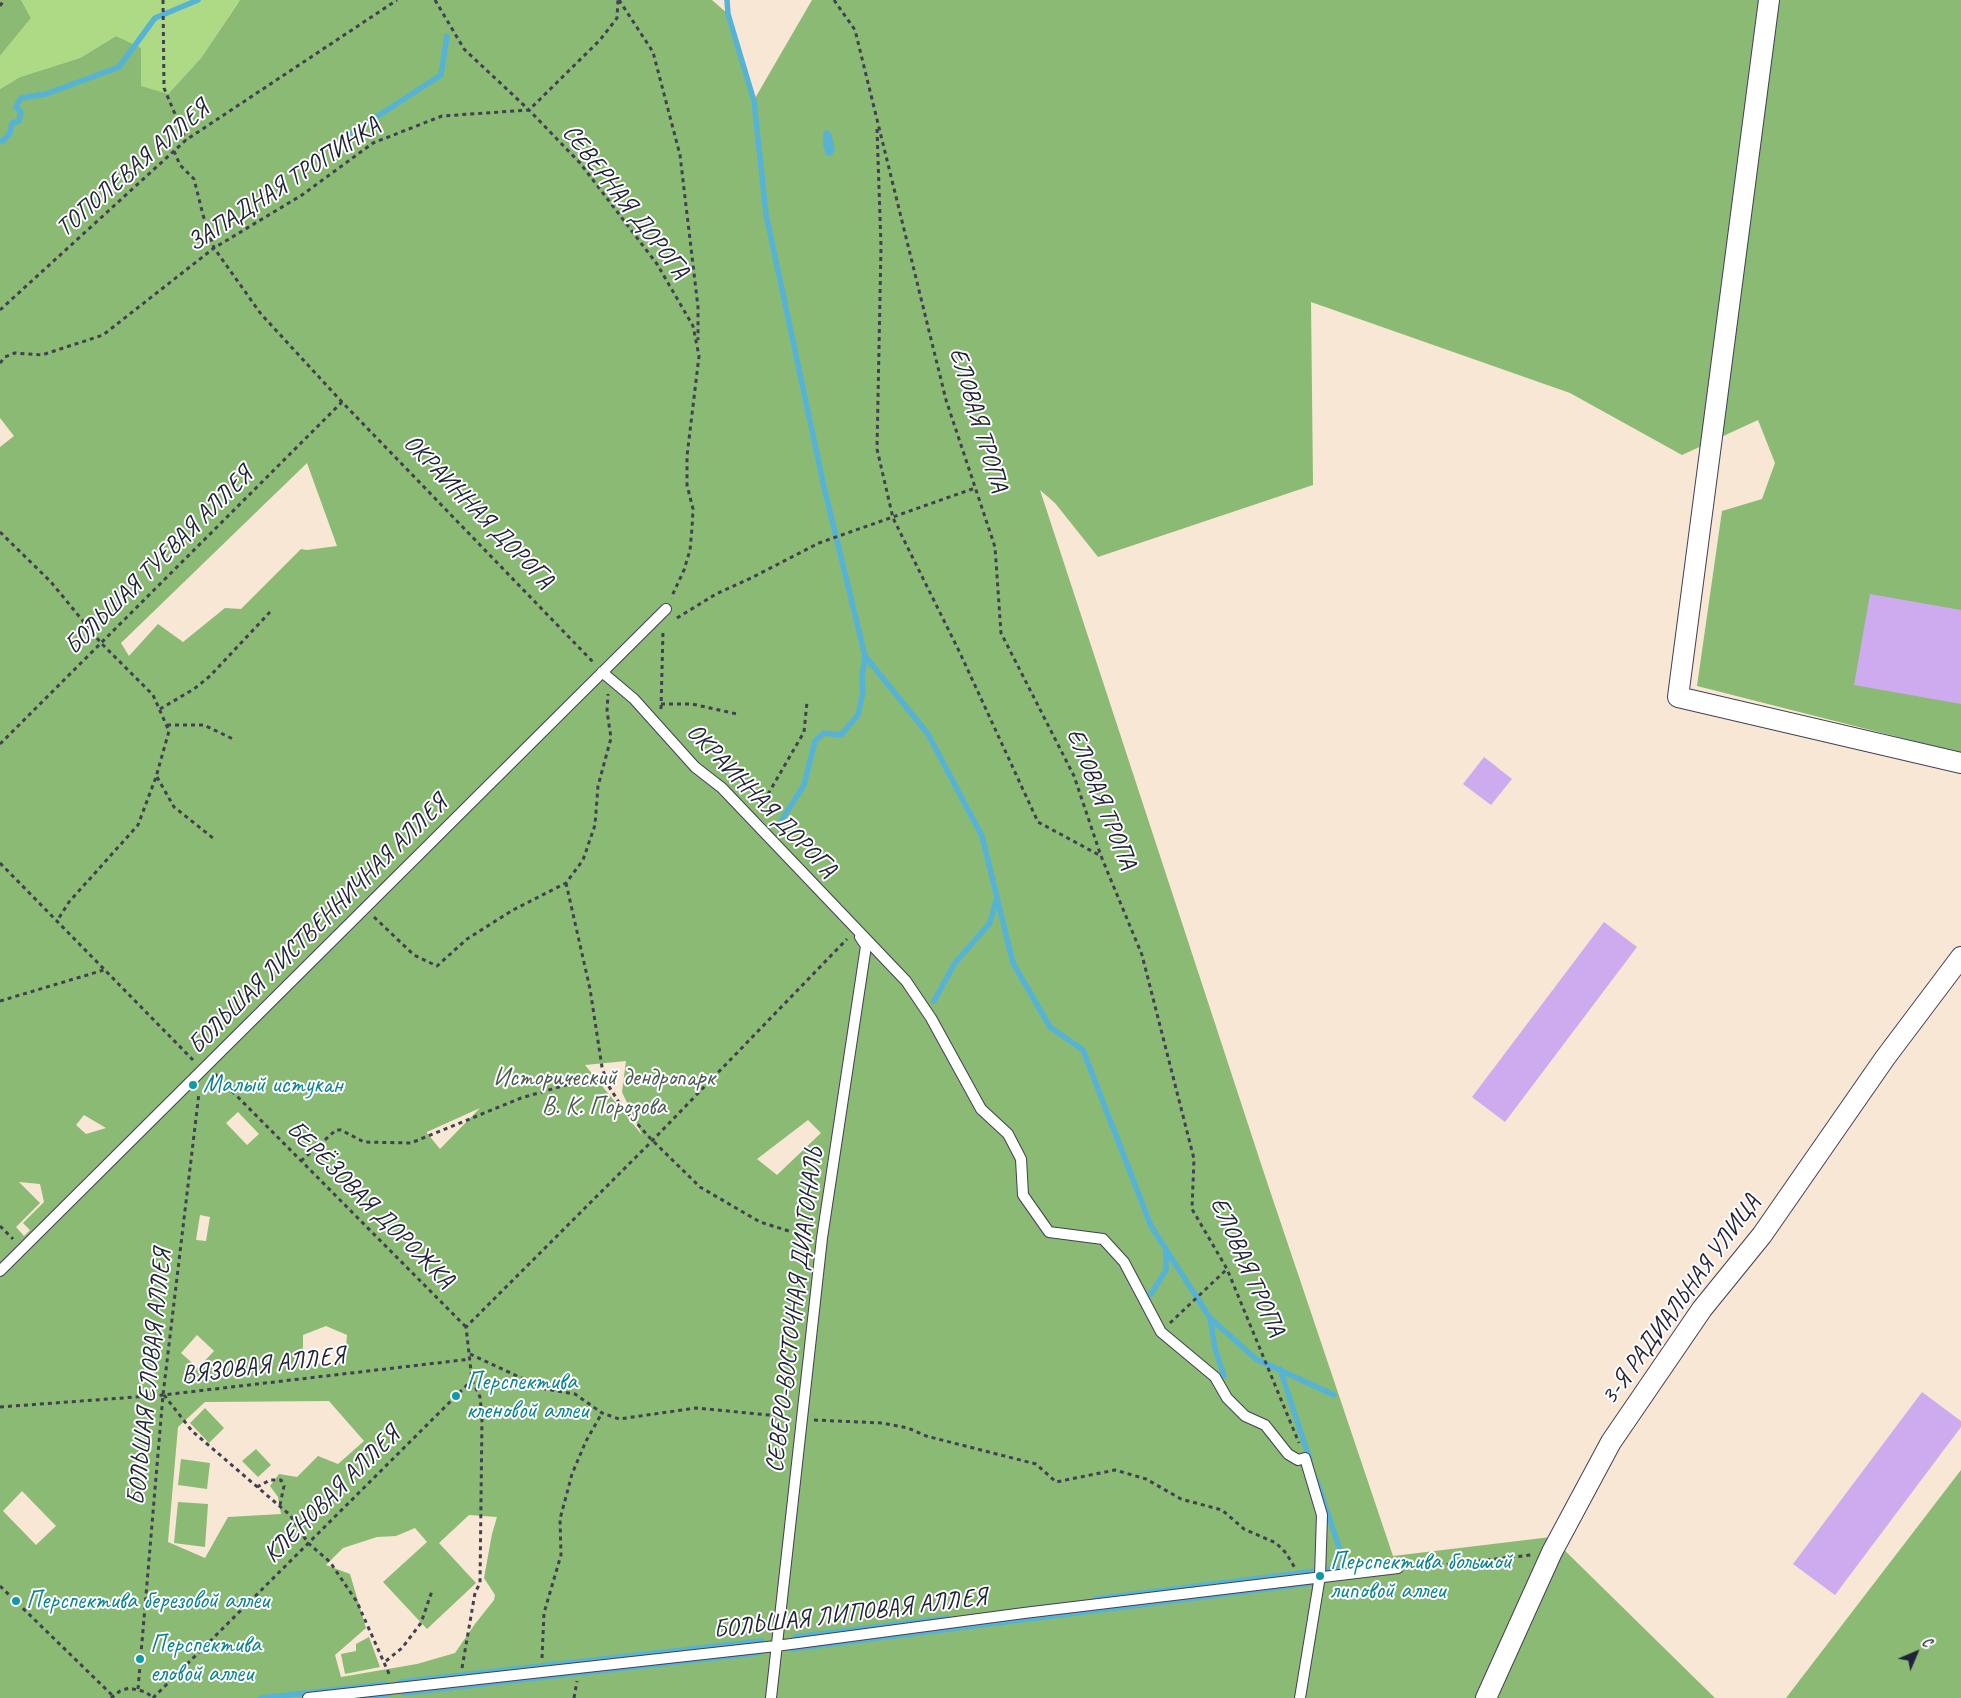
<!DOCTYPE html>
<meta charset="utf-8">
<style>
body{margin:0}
#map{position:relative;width:1961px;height:1698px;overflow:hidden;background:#f8e7d4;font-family:Caveat,sans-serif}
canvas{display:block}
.north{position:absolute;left:1891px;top:1628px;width:50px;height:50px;-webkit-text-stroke:4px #fff;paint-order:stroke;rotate:45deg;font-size:14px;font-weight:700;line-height:20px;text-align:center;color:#22223b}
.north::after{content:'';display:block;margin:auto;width:18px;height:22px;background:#22223b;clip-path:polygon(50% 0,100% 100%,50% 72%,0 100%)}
</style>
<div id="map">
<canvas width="1961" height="1698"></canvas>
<div class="north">С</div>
</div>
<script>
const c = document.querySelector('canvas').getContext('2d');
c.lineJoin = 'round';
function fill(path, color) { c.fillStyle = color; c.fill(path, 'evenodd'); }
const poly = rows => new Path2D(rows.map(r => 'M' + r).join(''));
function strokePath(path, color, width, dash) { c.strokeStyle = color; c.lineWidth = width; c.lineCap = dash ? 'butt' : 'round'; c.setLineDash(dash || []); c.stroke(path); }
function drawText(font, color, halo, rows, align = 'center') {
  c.font = font + ' Caveat,sans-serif'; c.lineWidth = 4; c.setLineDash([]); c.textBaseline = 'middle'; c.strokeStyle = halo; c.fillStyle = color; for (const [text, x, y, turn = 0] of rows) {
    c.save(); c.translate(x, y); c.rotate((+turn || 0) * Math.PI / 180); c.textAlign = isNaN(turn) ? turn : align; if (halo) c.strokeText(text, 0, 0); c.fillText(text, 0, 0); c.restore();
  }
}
const green = poly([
 [21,0,242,0,237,4,201,58,168,94,0,114,125,41,116,36,80,58,20,77,0,89,0,56,31,18]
]);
const forest = poly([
 [0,0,21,0,31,18,0,56],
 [240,0,712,0,728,14,754,100,812,0,1961,0,1961,753,1697,686,1722,511,1762,499,1775,463,1758,420,1682,455,1570,393,1311,302,1313,485,1098,557,1055,503,1040,490,1266,1179,1393,1556,1551,1537,1715,1698,0,1698,0,447,14,436,0,418,0,89,20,77,80,58,116,36,141,48,141,86,168,94,201,58],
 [307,463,337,546,307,550,301,549,241,609,225,608,183,642,158,624,129,656,121,643],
 [626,1061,622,1092,642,1135,585,1065],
 [480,1108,440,1149,427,1133,427,1132],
 [238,1112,259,1134,247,1145,226,1123],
 [84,1115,106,1128,86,1134,76,1125],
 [808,1120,821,1133,777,1175,757,1159],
 [19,1182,40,1184,44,1202,23,1223,30,1230,24,1236,16,1227,40,1203],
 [200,1215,210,1217,206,1241,196,1240],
 [326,1326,347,1335,345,1359,303,1366,303,1335],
 [197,1335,214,1351,198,1368,181,1353],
 [329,1401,364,1441,338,1464,318,1456,297,1477,279,1474,270,1486,278,1497,281,1514,228,1517,205,1558,168,1542,178,1427,205,1402],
 [22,1491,56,1526,36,1545,3,1511],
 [469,1515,497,1517,492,1534,484,1578,495,1595,494,1600,475,1624,455,1653,417,1664,341,1677,335,1655,366,1628,350,1574,326,1565,343,1548,377,1537,396,1536,415,1528,427,1542,383,1582,427,1629,476,1583,439,1543],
 [205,1408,224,1428,209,1443,190,1423],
 [256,1449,271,1465,258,1477,242,1461],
 [181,1459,210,1463,207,1489,178,1485],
 [1961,1470,1961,1698,1786,1698],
 [178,1502,208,1504,205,1547,174,1543],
 [369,1637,380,1667,345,1674,341,1654,356,1651,356,1644]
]);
const water = poly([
 [826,130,831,133,835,150,831,156,826,155,823,144,823,133]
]);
const stream = poly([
 [727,0,728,14,754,101,766,214,824,487,865,656,928,734,982,836,1013,963,1050,1027,1083,1050,1151,1226,1210,1318,1256,1359,1334,1395],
 [350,134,441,75,447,36],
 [0,141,3,141,10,133,12,123,19,121,21,112,16,107,21,98,46,94,119,67,155,18,198,0],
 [778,826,804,785,815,741,824,733,841,735,858,715,863,692,862,677,865,656],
 [934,1001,955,963,990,923,996,901],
 [1151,1294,1166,1270,1166,1249],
 [1210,1318,1215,1348,1224,1376],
 [1280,1369,1310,1460],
 [1317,1481,1346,1568,1344,1572],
 [1095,1599,1372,1564],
 [795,1637,947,1618],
 [792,1649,1313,1583],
 [400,1682,762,1641],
 [404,1693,759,1653],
 [261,1698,386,1684],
 [355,1698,389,1694]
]);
const building = poly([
 [1870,594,1961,610,1961,704,1854,685],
 [1484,757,1512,779,1491,805,1463,784],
 [1604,922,1637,947,1505,1122,1472,1097],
 [1922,1392,1961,1421,1961,1427,1835,1595,1793,1564]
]);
const path = poly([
 [163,0,164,88,186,140],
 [435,0,464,49,529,110,580,163,657,264,693,326,699,356,687,456,687,485,693,509,692,528,690,550,684,570,671,598],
 [619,0,653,52,680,155,698,307,698,340],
 [834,0,855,30,946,400,995,547,1001,633,1074,776,1101,856,1142,955,1194,1159,1192,1209,1227,1269,1299,1443],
 [0,6,4,0],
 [877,129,881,246,877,449,893,518,960,653,1038,822,1101,856],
 [174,151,180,165,194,179,203,215,214,248,261,314,342,402,593,662],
 [0,310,186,140,397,0],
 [0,363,5,357,15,353,42,355,103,335,214,248,302,195,373,143,442,116,529,110,600,40,617,18,618,0],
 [0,532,51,582,101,643,153,695,169,731,156,777,138,825,69,902,57,921],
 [677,618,716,594,751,578,819,543,975,488],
 [661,704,692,704,737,714],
 [160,709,194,689,210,676,270,612],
 [661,709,663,631],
 [167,725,204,725,233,739],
 [0,744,342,402],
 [157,777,174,807,213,838],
 [760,808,804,732,807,702],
 [0,863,193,1060],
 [566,883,590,989,602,1067,608,1085,622,1107,651,1139,700,1187,760,1222,808,1237],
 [374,917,414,955,437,966,467,939,513,910,566,883,583,860,595,825,598,786,611,738,607,711,608,694],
 [0,1001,104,970],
 [215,1074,466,1327],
 [301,1161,336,1130,341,1130,364,1142,411,1143,521,1098,580,1081,594,1080,608,1085],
 [0,1226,13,1239],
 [1170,1323,1227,1269],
 [470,1354,545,1389,575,1394,602,1413,619,1419,696,1408,790,1417],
 [164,1395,192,1431,290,1515,308,1543,330,1562,357,1602,390,1676],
 [0,1407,163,1395,471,1359],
 [814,1420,882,1423,908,1428,926,1436,1036,1464,1056,1482,1115,1470,1146,1479,1181,1499,1222,1510,1244,1529,1276,1543,1286,1553,1295,1568],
 [257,1487,270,1480,281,1480,284,1486,280,1505],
 [1415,1568,1531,1555],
 [0,1586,113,1696],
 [542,1658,544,1613,561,1555,560,1519,572,1474,586,1441,602,1413],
 [386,1661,402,1648,421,1623,432,1591],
 [462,1668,475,1593,480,1583,482,1417,480,1397,472,1380,466,1327,649,1144,847,939],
 [138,1689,163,1395,199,1093],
 [111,1698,120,1691,129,1688,146,1692,153,1698],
 [153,1698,472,1380],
 [574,1698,577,1681]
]);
const service = poly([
 [602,672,634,699,695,767,722,788,906,981,931,1018,981,1109,1008,1134,1021,1159,1023,1195,1049,1232,1103,1239,1124,1262,1161,1332,1215,1377,1227,1398,1245,1416,1265,1425,1288,1454,1298,1460,1305,1458,1322,1515,1320,1576,1300,1698],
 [0,1271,666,609],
 [308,1698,776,1646,1024,1613,1398,1568],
 [771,1698,822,1238,866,946,860,937]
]);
const minor = poly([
 [1769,0,1678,697,1961,763],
 [1486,1698,1552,1552,1611,1442,1702,1309,1762,1235,1885,1058,1961,957]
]);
const markers = [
 [193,1085,5,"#0f9aa8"],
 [456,1396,5,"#0f9aa8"],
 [1320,1576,5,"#0f9aa8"],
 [16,1601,5,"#0f9aa8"],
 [140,1659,5,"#0f9aa8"]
];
const streetNames = [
 ["ТОПОЛЕВАЯ АЛЛЕЯ",133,169,-41],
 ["ЗАПАДНАЯ ТРОПИНКА",284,185,-33],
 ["СЕВЕРНАЯ ДОРОГА",625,202,52],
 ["ЕЛОВАЯ ТРОПА",978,420,73],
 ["ОКРАИННАЯ ДОРОГА",478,512,46],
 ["БОЛЬШАЯ ТУЕВАЯ АЛЛЕЯ",159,561,-45],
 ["ЕЛОВАЯ ТРОПА",1101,799,68],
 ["ОКРАИННАЯ ДОРОГА",761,801,46],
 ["БОЛЬШАЯ ЛИСТВЕННИЧНАЯ АЛЛЕЯ",318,925,-45],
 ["БЕРЁЗОВАЯ ДОРОЖКА",370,1205,45],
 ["ЕЛОВАЯ ТРОПА",1247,1267,66],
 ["3-Я РАДИАЛЬНАЯ УЛИЦА",1681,1300,-54],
 ["СЕВЕРО-ВОСТОЧНАЯ ДИАГОНАЛЬ",795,1310,-83],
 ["ВЯЗОВАЯ АЛЛЕЯ",263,1366,-7],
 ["БОЛЬШАЯ ЕЛОВАЯ АЛЛЕЯ",150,1377,-84],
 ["КЛЕНОВАЯ АЛЛЕЯ",332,1495,-45],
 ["БОЛЬШАЯ ЛИПОВАЯ АЛЛЕЯ",850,1614,-7]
];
const parkNames = [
 ["Исторический дендропарк",604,1078],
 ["В. К. Порозова",604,1107]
];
const cultureNames = [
 ["Малый истукан",203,1085],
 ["Перспектива",466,1382],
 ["кленовой аллеи",466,1411],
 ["Перспектива большой",1330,1562],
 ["липовой аллеи",1330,1591],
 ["Перспектива березовой аллеи",26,1601],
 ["Перспектива",150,1645],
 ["еловой аллеи",150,1674]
];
fill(green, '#aeda86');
fill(forest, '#8aba73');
fill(water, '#57b3d5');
strokePath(stream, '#57b3d5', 5.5);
fill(building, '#cdabee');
strokePath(service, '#424052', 12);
strokePath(minor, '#424052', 22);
strokePath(path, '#424052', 3, [4, 4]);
strokePath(service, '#fff', 10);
strokePath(minor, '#fff', 20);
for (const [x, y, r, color] of markers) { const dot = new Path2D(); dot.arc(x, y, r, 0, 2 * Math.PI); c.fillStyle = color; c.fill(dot); strokePath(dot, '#fff', 2); }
drawText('25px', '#22223b', '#fff', streetNames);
drawText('25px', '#4c5952', '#fff', parkNames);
drawText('25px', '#0d838f', '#fff', cultureNames, 'left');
</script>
